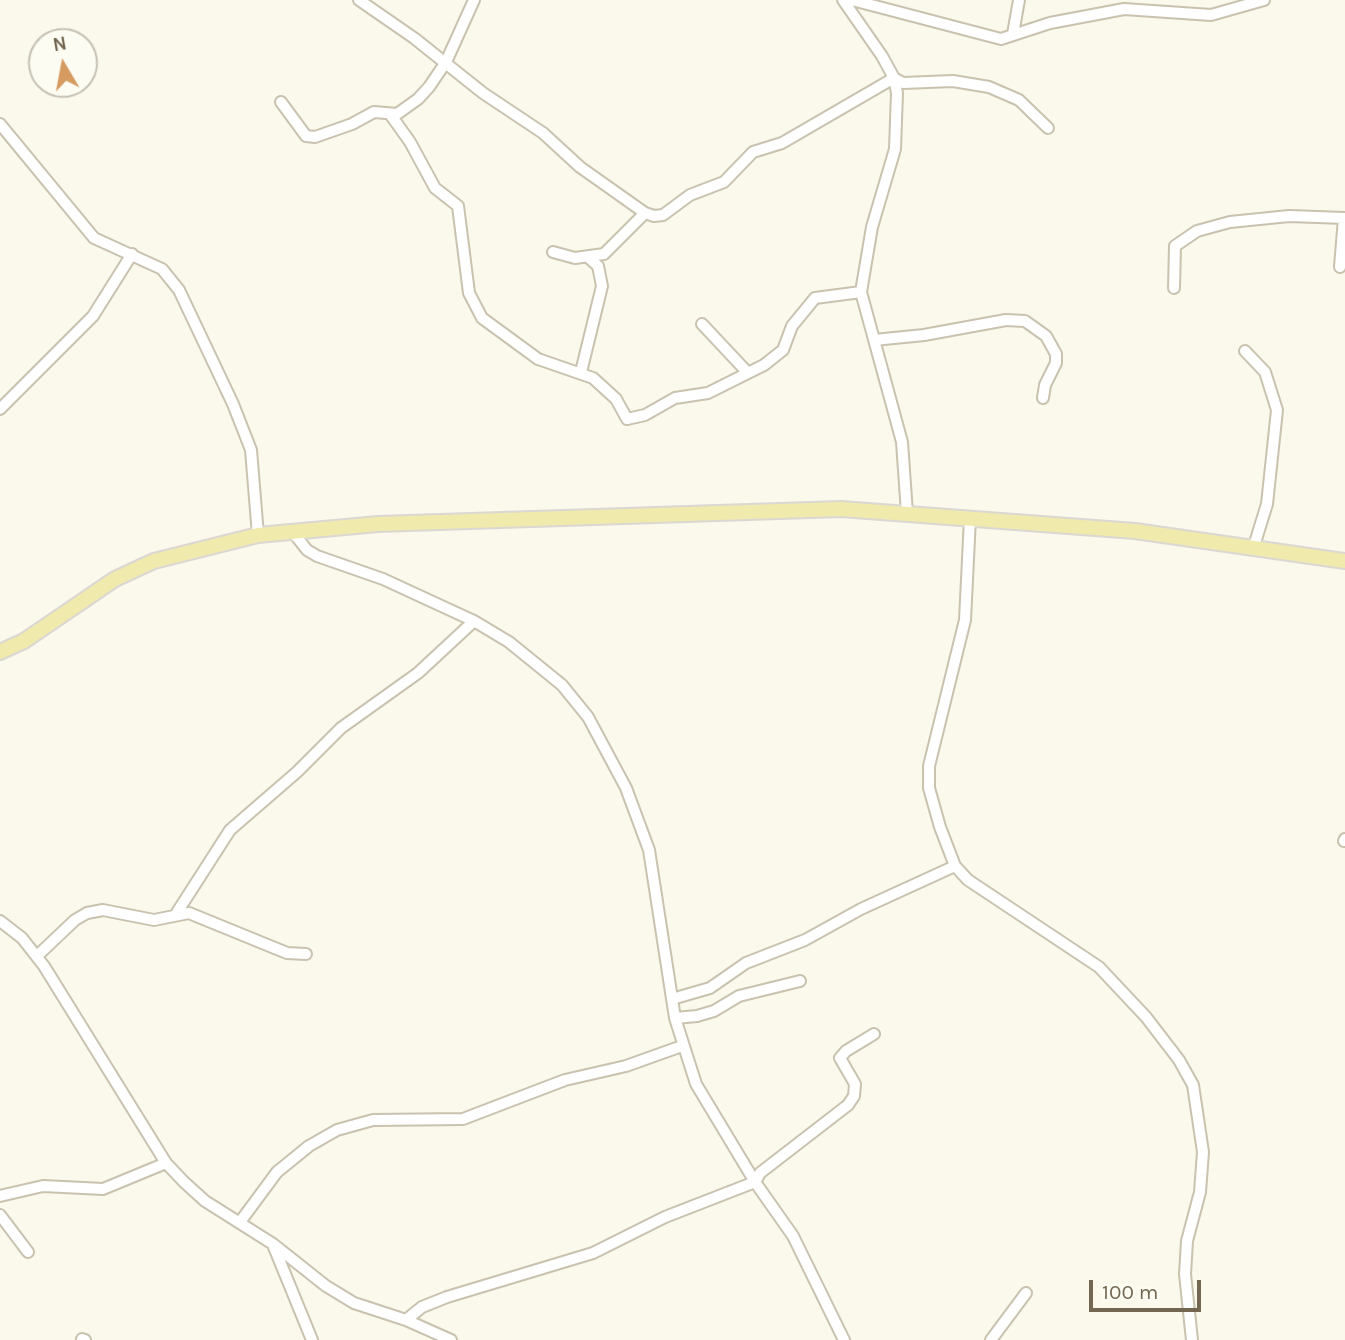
<!DOCTYPE html>
<style>
body{margin:0}
#map{position:relative;width:1345px;height:1340px;overflow:hidden;background:#faf9ec;font-family:Karla,sans-serif}
canvas{display:block}
.north{position:absolute;left:28px;top:28px;width:70px;height:70px;box-sizing:border-box;background:#fdfcf2;border:2px solid #c6c0b2;border-radius:50%;rotate:350deg;font-size:19px;font-weight:700;line-height:28px;text-align:center;color:#736751}
.north::after{content:'';display:block;margin:auto;width:24px;height:32px;background:#d59b60;clip-path:polygon(50% 0,100% 100%,50% 72%,0 100%)}
.scale{position:absolute;left:1089px;top:1280px;width:112px;height:32px;box-sizing:border-box;border:4px solid #736751;border-top:0;padding-left:9px;font-size:21px;line-height:24px;white-space:nowrap;color:#736751;-webkit-text-stroke:5px #fdfcf2;paint-order:stroke}
</style>
<div id="map">
<canvas width="1345" height="1340"></canvas>
<div class="north">N</div>
<div class="scale">100 m</div>
</div>
<script>
const c = document.querySelector('canvas').getContext('2d');
c.lineJoin = 'round';
const poly = rows => new Path2D(rows.map(r => 'M' + r).join(''));
function strokePath(path, color, width, dash) { c.strokeStyle = color; c.lineWidth = width; c.lineCap = dash ? 'butt' : 'round'; c.setLineDash(dash || []); c.stroke(path); }
const minor = poly([
 [359,0,414,38,483,93,543,133,580,167,645,213,654,216,663,215,690,195,724,182,753,152,782,143,894,78,903,83,953,81,989,87,1019,100,1048,128],
 [843,0,882,56,894,78,897,93,895,149,872,227,861,292,902,442,907,513],
 [852,0,1001,39,1050,23,1124,9,1211,15,1264,0],
 [1013,34,1019,0],
 [281,102,306,136,315,137,352,124,374,112,397,114,418,99,429,87,446,62,474,0],
 [390,114,410,142,435,188,458,206,469,293,482,318,538,359,593,378,616,399,627,419,645,415,675,398,708,393,764,365,783,350,792,326,815,298,861,292],
 [0,124,94,238,162,269,179,290,233,404,251,450,258,535],
 [553,252,575,258,604,254,645,213],
 [1340,267,1344,218],
 [1174,288,1175,246,1197,231,1230,222,1289,216,1345,218],
 [702,324,748,373],
 [874,340,924,335,1006,320,1025,321,1046,336,1056,354,1056,363,1045,385,1043,398],
 [1245,351,1265,372,1277,410,1267,504,1254,546],
 [581,372,602,286,598,266,589,258],
 [0,409,93,316,132,254],
 [970,518,965,620,929,766,929,788,940,827,955,866,968,880,1099,967,1146,1017,1179,1060,1193,1085,1203,1152,1200,1192,1187,1241,1185,1274,1192,1340],
 [292,531,307,550,317,556,383,579,474,621,509,642,562,685,588,717,626,788,649,850,675,1018,696,1084,755,1182,793,1236,844,1340],
 [1344,841,1345,839],
 [176,914,230,830,297,772,341,728,418,673,474,621],
 [0,921,22,938,44,966,166,1163,184,1182,205,1201,273,1244,326,1286,354,1303,406,1320,451,1340],
 [37,956,75,920,87,913,103,910,154,920,189,913,287,953,306,954],
 [672,999,710,988,746,963,805,940,861,909,955,866],
 [675,1018,697,1016,714,1011,739,996,800,981],
 [0,1196,43,1186,103,1189,166,1163],
 [0,1215,28,1252],
 [240,1222,277,1172,309,1146,337,1130,373,1120,463,1119,565,1080,626,1066,682,1046],
 [274,1247,312,1340],
 [406,1320,422,1307,447,1297,593,1253,665,1217,755,1182,760,1173,848,1105,854,1096,855,1084,840,1058,846,1051,874,1034],
 [82,1339,85,1340],
 [991,1340,1026,1293]
]);
const major = poly([
 [0,652,24,641,115,579,154,561,258,535,378,524,841,509,1135,531,1345,561]
]);
strokePath(minor, '#c9c2af', 14);
strokePath(major, '#dbd7d2', 18);
strokePath(minor, '#fff', 10);
strokePath(major, '#f0eaad', 14);
</script>
